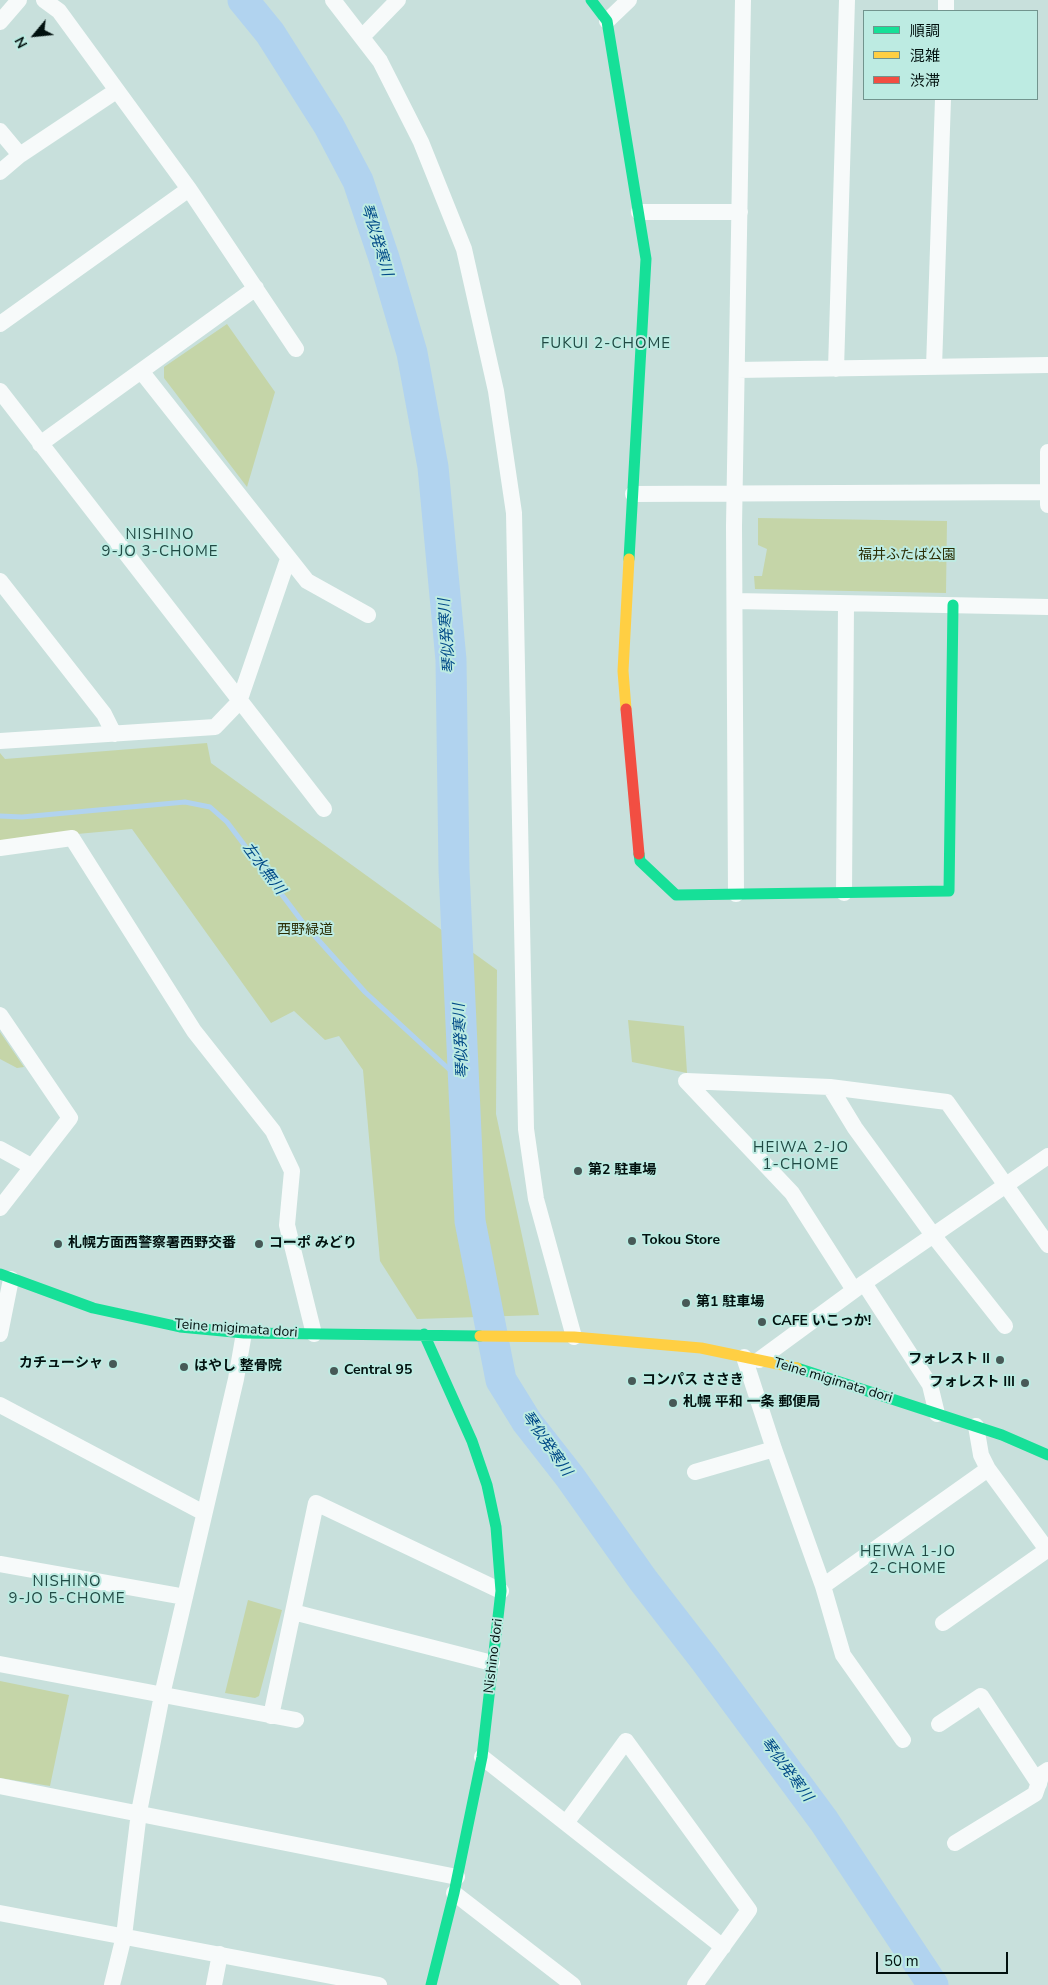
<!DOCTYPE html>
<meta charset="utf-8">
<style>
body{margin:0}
#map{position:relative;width:1048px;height:1985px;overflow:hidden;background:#c8e0dc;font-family:"Nunito Sans","Noto Sans JP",sans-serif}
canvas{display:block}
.legend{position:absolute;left:863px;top:10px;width:175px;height:90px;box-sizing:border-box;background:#bdebe2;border:1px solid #72948e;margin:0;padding:6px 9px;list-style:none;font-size:15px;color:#02110f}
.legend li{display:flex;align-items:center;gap:10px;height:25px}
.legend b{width:25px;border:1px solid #72948e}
.north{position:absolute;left:10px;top:10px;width:50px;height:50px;-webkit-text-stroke:4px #bdebe2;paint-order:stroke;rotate:242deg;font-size:14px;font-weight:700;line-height:20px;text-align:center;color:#02110f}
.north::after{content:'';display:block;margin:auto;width:18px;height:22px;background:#02110f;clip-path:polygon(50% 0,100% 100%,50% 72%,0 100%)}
.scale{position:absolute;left:876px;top:1952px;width:132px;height:22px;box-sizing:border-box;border:2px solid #02110f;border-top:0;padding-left:6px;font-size:15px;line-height:18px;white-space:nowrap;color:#02110f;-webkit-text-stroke:4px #bdebe2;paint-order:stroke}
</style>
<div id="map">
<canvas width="1048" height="1985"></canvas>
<ul class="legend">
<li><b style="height:6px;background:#16e098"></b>順調</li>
<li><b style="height:6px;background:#ffcf43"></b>混雑</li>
<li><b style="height:6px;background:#f24e42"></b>渋滞</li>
</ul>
<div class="north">N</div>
<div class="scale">50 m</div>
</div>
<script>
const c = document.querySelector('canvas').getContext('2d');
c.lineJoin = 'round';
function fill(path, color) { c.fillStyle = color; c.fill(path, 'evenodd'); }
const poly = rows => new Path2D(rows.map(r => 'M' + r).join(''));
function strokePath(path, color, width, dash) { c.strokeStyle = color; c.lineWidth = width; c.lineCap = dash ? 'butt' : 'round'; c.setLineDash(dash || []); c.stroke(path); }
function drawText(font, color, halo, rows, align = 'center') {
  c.font = font + ' "Nunito Sans","Noto Sans JP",sans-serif'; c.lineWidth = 4; c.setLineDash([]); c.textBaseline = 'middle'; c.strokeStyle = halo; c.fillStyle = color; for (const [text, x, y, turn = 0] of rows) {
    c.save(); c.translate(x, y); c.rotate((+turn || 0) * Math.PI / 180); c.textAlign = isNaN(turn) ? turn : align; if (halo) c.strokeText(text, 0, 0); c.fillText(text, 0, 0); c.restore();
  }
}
const green = poly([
 [227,324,275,392,247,487,164,378,164,367],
 [758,518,947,521,946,593,755,589,754,576,762,576,767,549,758,545],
 [207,743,211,763,497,970,496,1114,539,1315,417,1319,380,1261,363,1070,339,1036,325,1040,294,1011,271,1023,132,829,0,841,0,753,5,759],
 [628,1020,684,1026,687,1073,632,1062],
 [0,1032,24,1067,17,1068,0,1059],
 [248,1600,282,1610,259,1696,255,1698,225,1693],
 [0,1681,69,1695,50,1786,0,1778]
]);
const stream = poly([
 [0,816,22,817,185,802,210,807,227,822,304,924,365,992,463,1082]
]);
const river = poly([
 [243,0,270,33,329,126,358,181,384,258,412,353,433,467,451,660,454,870,470,1221,501,1380,527,1422,570,1477,643,1580,705,1660,824,1821,933,1985]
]);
const street = poly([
 [44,0,59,11,189,189,296,349],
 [333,0,380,61,421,142,464,249,496,391,514,513,526,1129,536,1199,574,1337],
 [946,11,946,0],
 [607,21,629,0],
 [0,22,19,0],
 [362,37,398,0],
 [0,131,20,155],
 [0,172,20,155,116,91],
 [639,212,740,212],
 [0,324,189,189],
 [934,367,943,99],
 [836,369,847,0],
 [737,370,1048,365],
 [141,371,307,581,368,615],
 [0,391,324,809],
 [40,444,256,288],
 [1048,452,1048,505],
 [633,494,1048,492],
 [0,581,104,714,114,734],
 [735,601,1048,607],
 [0,741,215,727,239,702,288,559],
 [0,848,72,838,194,1031,273,1131,292,1171,287,1225,314,1334],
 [844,893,846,604],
 [736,894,734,526,743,0],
 [0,1015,70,1118,0,1208],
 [830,1087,855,1128,933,1235,1005,1326],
 [0,1149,31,1166],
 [864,1283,930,1385,937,1414],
 [854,1290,792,1193,686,1081,830,1087,947,1102,1048,1245],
 [0,1334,11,1279],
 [744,1357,774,1449,823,1586,843,1655,903,1740],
 [759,1360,864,1283,1048,1156],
 [0,1405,204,1513],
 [976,1426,981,1455,988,1469,1048,1551],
 [695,1472,774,1449],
 [0,1564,185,1597],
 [823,1586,988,1469],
 [293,1612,492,1663],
 [943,1623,1047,1550],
 [0,1664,296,1720],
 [271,1716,316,1503,501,1591],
 [939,1724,981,1696,1039,1784],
 [482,1757,723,1947],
 [0,1786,457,1877],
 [566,1823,626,1741,749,1910,695,1985],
 [955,1843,1035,1794,1042,1774,1048,1770],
 [454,1893,573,1985],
 [0,1913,379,1985],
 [112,1985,124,1936,139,1812,162,1695,236,1379,244,1333],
 [214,1985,220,1954]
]);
const fast = poly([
 [591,0,607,21,646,259,629,559],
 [639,854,640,861,676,895,949,891,953,605],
 [0,1274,93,1308,180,1327,244,1333,480,1336],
 [424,1334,472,1441,487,1485,496,1527,501,1591,482,1757,454,1893,431,1985],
 [797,1368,1002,1435,1048,1455]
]);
const slow = poly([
 [626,709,623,671,629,559],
 [480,1336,574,1337,701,1348,797,1368]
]);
const jam = poly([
 [626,709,639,854]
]);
const markers = [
 [578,1171,5,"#475957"],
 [632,1241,5,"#475957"],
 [58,1244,5,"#475957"],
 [259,1244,5,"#475957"],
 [686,1303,5,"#475957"],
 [762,1322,5,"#475957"],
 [1000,1360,5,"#475957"],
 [113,1364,5,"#475957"],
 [184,1367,5,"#475957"],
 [334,1371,5,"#475957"],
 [632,1381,5,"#475957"],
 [1025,1383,5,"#475957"],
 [673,1403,5,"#475957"]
];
const parkNames = [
 ["福井ふたば公園",907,556],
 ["西野緑道",305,931]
];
const poiNames = [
 ["第2 駐車場",588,1171],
 ["Tokou Store",642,1241],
 ["札幌方面西警察署西野交番",68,1244],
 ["コーポ みどり",269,1244],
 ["第1 駐車場",696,1303],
 ["CAFE いこっか!",772,1322],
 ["フォレスト II",990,1360,"right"],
 ["カチューシャ",103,1364,"right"],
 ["はやし 整骨院",194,1367],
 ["Central 95",344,1371],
 ["コンパス ささき",642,1381],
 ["フォレスト III",1015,1383,"right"],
 ["札幌 平和 一条 郵便局",683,1403]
];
const streetNames = [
 ["Teine migimata dori",236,1329,4],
 ["Teine migimata dori",833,1381,17],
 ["Nishino dori",494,1656,-83]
];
const waterNames = [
 ["琴似発寒川",376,240,73],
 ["琴似発寒川",448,636,-94],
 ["左水無川",263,869,53],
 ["琴似発寒川",462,1041,-93],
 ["琴似発寒川",546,1444,55],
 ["琴似発寒川",786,1770,53]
];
const neighbourhoodNames = [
 ["FUKUI 2-CHOME",606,344],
 ["NISHINO",160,535],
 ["9-JO 3-CHOME",160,552],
 ["HEIWA 2-JO",801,1148],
 ["1-CHOME",801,1165],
 ["HEIWA 1-JO",908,1552],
 ["2-CHOME",908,1569],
 ["NISHINO",67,1582],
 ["9-JO 5-CHOME",67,1599]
];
fill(green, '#c5d5a8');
strokePath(stream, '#b1d3ef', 5);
strokePath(river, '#b1d3ef', 31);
strokePath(street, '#f7fafa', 16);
strokePath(fast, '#16e098', 11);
strokePath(slow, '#ffcf43', 11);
strokePath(jam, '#f24e42', 11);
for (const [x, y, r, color] of markers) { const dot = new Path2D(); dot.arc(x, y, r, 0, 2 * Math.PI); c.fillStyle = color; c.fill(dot); strokePath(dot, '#bdebe2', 2); }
drawText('14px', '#2b2e05', '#bdebe2', parkNames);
drawText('bold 14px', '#02110f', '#bdebe2', poiNames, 'left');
drawText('14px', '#02110f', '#bdebe2', streetNames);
drawText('italic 15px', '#014a87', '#bdebe2', waterNames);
c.letterSpacing = '1px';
drawText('15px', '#204a44', '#bdebe2', neighbourhoodNames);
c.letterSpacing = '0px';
</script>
